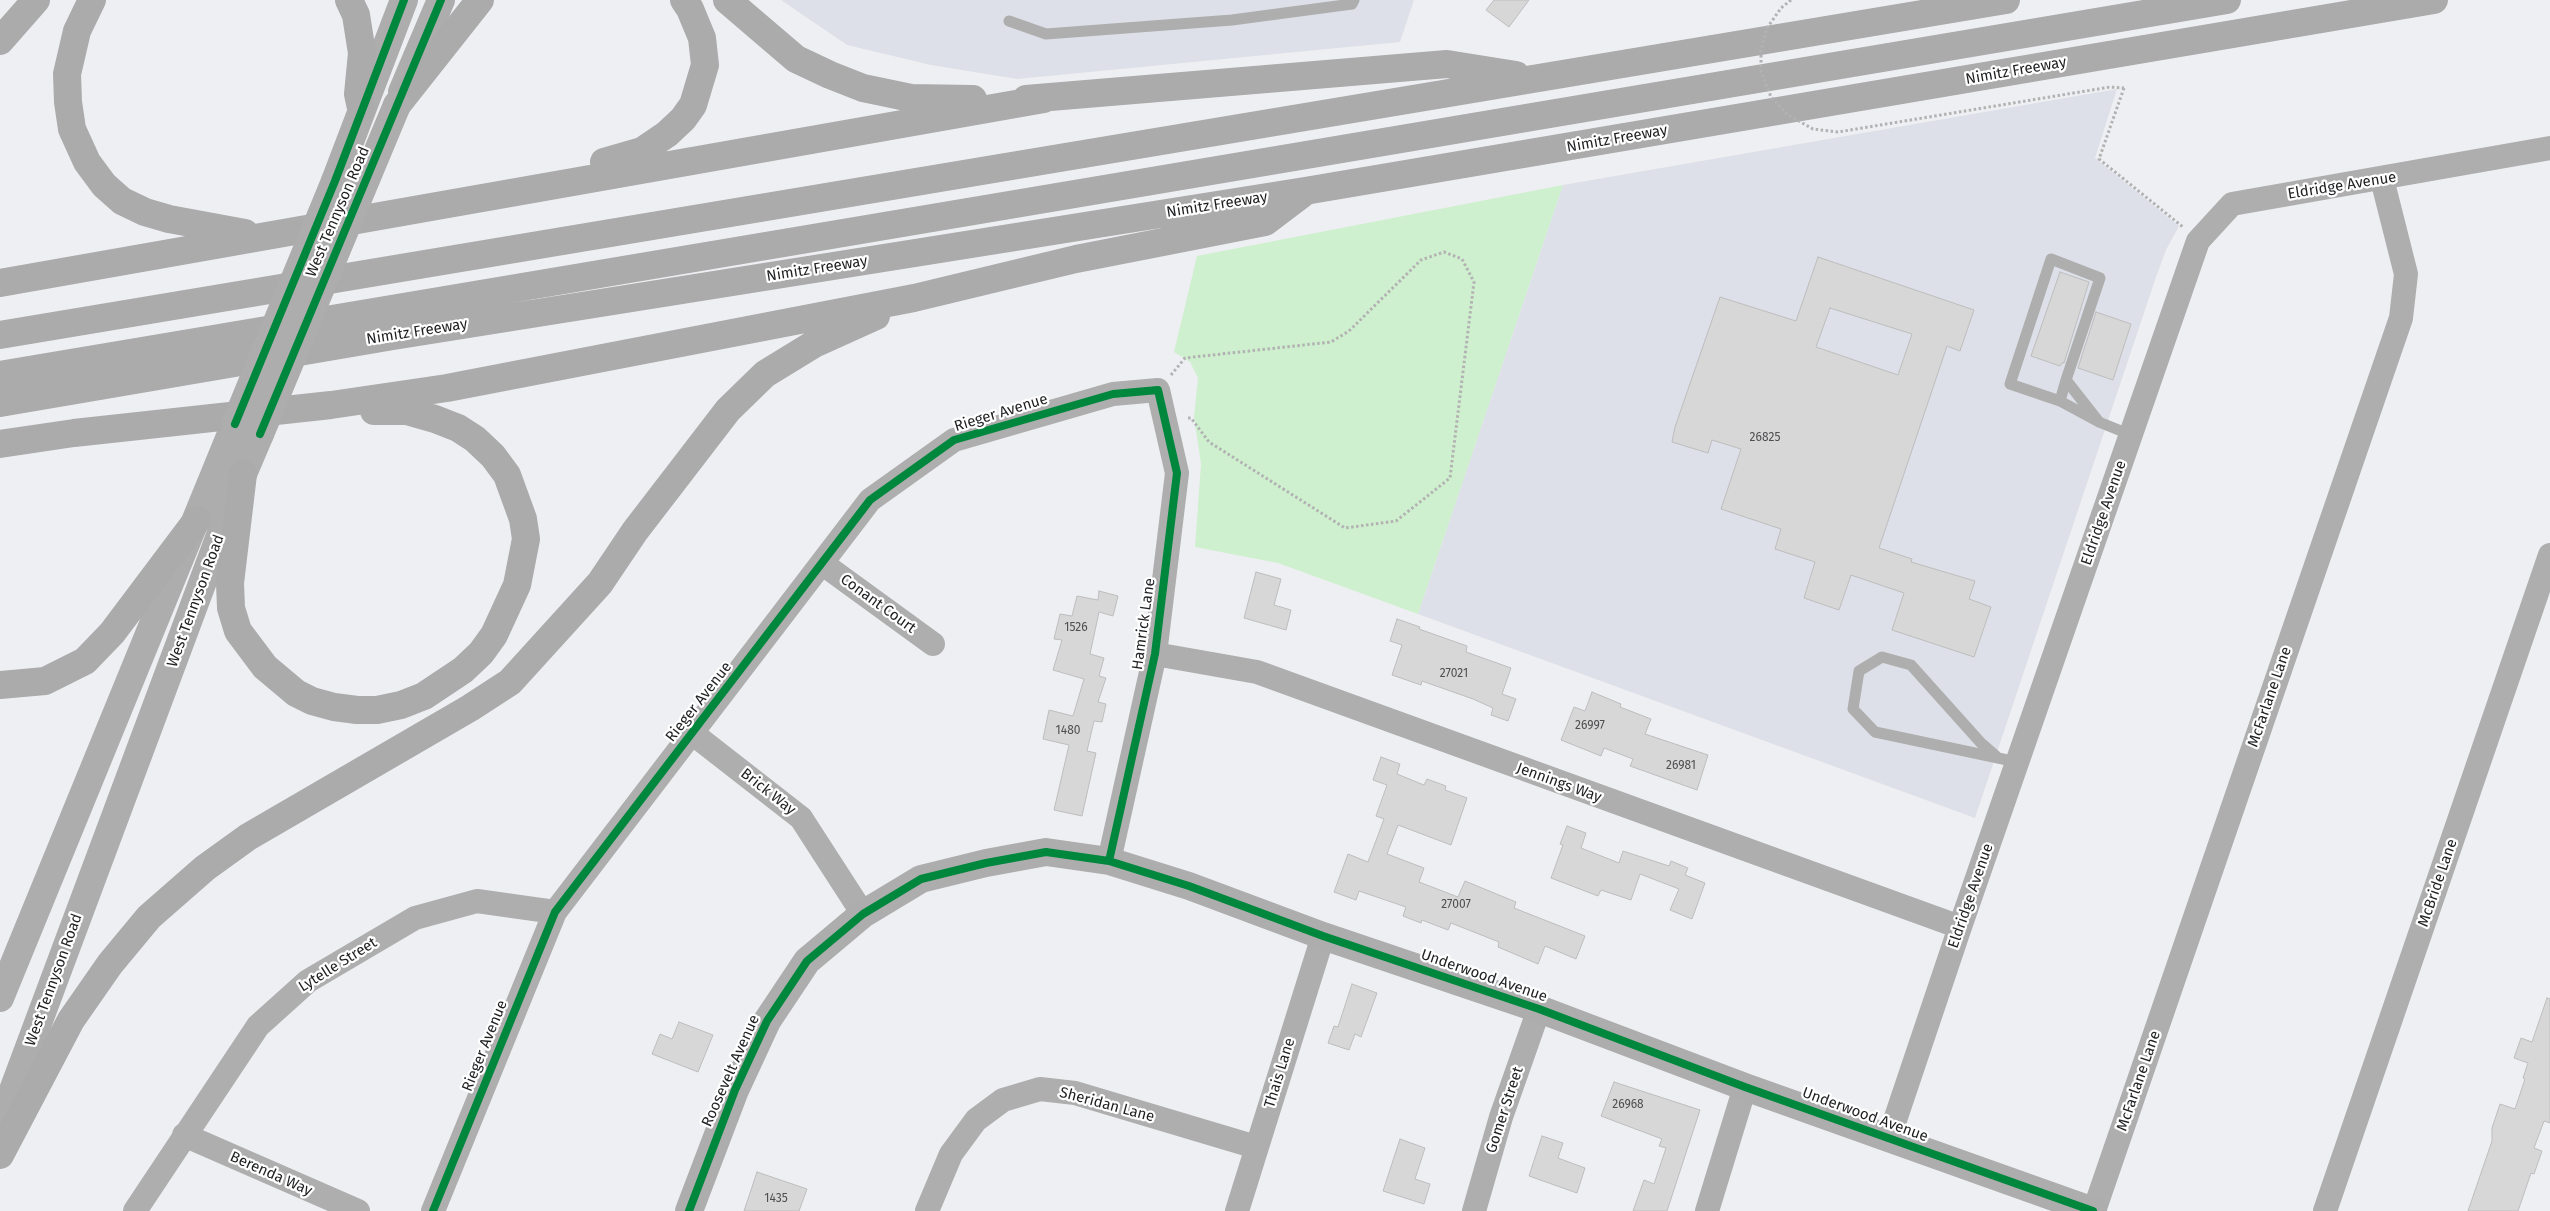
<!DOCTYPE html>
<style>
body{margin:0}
canvas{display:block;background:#eeeff2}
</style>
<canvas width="2550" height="1211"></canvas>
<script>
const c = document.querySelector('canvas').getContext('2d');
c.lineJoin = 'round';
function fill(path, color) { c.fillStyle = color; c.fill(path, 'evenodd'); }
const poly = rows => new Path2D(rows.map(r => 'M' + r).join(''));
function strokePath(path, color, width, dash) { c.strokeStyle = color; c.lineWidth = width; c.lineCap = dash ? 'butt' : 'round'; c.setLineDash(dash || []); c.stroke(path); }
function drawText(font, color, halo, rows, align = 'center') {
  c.font = font + ' "Fira Sans",sans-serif'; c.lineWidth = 4.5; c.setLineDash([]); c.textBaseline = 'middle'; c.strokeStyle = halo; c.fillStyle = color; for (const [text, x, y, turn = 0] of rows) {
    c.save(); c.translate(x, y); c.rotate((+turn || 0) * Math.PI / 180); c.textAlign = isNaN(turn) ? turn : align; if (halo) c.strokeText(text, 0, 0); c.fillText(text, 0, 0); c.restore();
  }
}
const built = poly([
 [781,0,1414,0,1400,42,1017,79,931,65,847,45],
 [2117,89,2095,158,2179,226,2166,250,2155,280,1975,818,1418,614,1563,185]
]);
const green = poly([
 [1563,185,1418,614,1278,563,1195,547,1201,464,1194,417,1198,378,1190,362,1174,352,1197,256]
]);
const building = poly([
 [1494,0,1529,0,1509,27,1486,10,1494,0],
 [1818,257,1974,310,1960,351,1947,346,1879,548,1912,559,1911,562,1975,581,1969,599,1991,607,1974,657,1892,630,1904,593,1851,575,1839,610,1804,598,1815,562,1775,549,1781,529,1721,509,1741,449,1712,440,1708,453,1672,442,1675,427,1720,297,1796,321,1818,257],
 [1830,308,1912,334,1898,375,1816,347,1830,308],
 [2060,272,2089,282,2064,363,2062,363,2060,366,2031,356,2060,272],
 [2096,312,2131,324,2113,380,2078,368,2096,312],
 [1256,572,1281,579,1274,605,1291,610,1286,630,1244,618,1256,572],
 [1099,591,1118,596,1113,616,1099,612,1090,654,1104,658,1099,676,1106,678,1098,702,1106,704,1102,722,1094,721,1087,751,1096,753,1082,816,1054,810,1069,745,1043,739,1049,710,1073,716,1084,679,1053,670,1062,640,1054,639,1060,614,1072,616,1077,596,1098,600,1099,591],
 [1397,619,1420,627,1419,629,1467,646,1466,652,1511,668,1502,694,1516,699,1508,721,1491,715,1493,708,1473,699,1422,681,1421,685,1392,675,1402,645,1390,641,1397,619],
 [1592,692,1621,704,1620,707,1651,719,1645,734,1708,755,1697,790,1630,766,1633,759,1604,748,1601,756,1561,740,1574,707,1585,711,1592,692],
 [1381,757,1400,764,1397,774,1424,785,1427,779,1446,786,1445,790,1467,798,1451,845,1398,825,1387,854,1424,868,1419,882,1458,897,1465,881,1516,902,1514,908,1585,936,1576,959,1545,946,1538,964,1498,947,1499,942,1451,923,1448,930,1422,920,1421,923,1403,916,1406,907,1359,891,1356,900,1334,892,1348,854,1368,862,1384,819,1376,816,1387,785,1373,780,1381,757],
 [1567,826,1586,833,1581,848,1619,863,1623,851,1669,866,1671,861,1688,868,1685,875,1705,883,1692,919,1670,910,1679,889,1640,874,1631,900,1601,890,1598,896,1551,878,1563,845,1560,844,1567,826],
 [1352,984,1377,993,1361,1037,1355,1034,1349,1050,1328,1043,1334,1026,1338,1027,1352,984],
 [2547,998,2550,999,2550,1123,2544,1121,2534,1148,2542,1151,2534,1174,2531,1173,2518,1211,2468,1211,2492,1141,2492,1128,2500,1104,2515,1109,2525,1079,2523,1078,2528,1063,2514,1058,2521,1038,2532,1042,2547,998],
 [679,1022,713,1035,698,1072,652,1054,660,1034,672,1039,679,1022],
 [1614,1082,1700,1110,1667,1211,1633,1211,1644,1180,1654,1184,1666,1148,1659,1146,1662,1139,1601,1116,1614,1082],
 [1542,1136,1563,1143,1558,1158,1585,1168,1577,1193,1529,1176,1542,1136],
 [1400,1139,1425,1148,1415,1179,1430,1184,1424,1204,1383,1191,1400,1139],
 [757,1172,807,1189,799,1211,744,1211,757,1172]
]);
const path = poly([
 [2124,88,2099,159,2183,227],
 [1171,375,1185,358,1331,342,1349,331,1421,260,1444,252,1462,259,1474,282,1450,478,1396,521,1345,528,1209,442,1191,418,1187,418]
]);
const lane = poly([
 [1009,21,1046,34,1232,20,1352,4,1354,0],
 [2066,380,2060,401,2010,384,2051,259,2100,278,2066,380,2099,422],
 [2060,401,2099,422,2131,435],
 [1996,756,1981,743,1911,665,1882,657,1859,671,1853,709,1875,732,2017,762]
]);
const street = poly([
 [823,564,933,644],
 [1155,654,1257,672,1960,927],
 [692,733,801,818,863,914],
 [184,1135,358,1211],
 [1889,1138,1960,927,2198,241,2232,204,2550,148],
 [135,1211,258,1026,308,981,415,918,477,901,555,912],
 [433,1211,555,912,870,500,954,440,1113,394,1158,390,1177,473,1155,654,1109,861],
 [927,1211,951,1154,976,1120,1003,1100,1040,1089,1075,1093,1256,1147],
 [1237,1211,1323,936],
 [1474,1211,1501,1117,1539,1009],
 [1707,1211,1745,1087],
 [2094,1211,2401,318,2406,274,2382,179],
 [2325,1211,2550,555]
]);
const secondary = poly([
 [402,92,441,0],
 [335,181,404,0],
 [0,998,235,424],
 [0,1125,243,474,260,434],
 [689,1211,735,1090,767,1021,807,961,863,914,921,879,986,863,1046,852,1109,861,1189,886,1323,936,1539,1009,1745,1087,2093,1211]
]);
const highway = poly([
 [92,0,77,31,67,74,68,102,72,129,87,162,104,185,122,201,145,212,169,219,245,233],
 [349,0,356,15,362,53,358,94,361,108],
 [727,0,796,59,830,75,863,88,911,98,973,99],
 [0,41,36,0],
 [1026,99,1447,64,1516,75],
 [397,105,480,0],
 [604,162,642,151,667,134,683,119,693,105,705,65,702,38,690,9,684,0],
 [0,283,1044,99],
 [0,335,2006,0],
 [0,375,2227,0],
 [0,403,393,336,1305,191,2434,0],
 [0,444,74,433,331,405,447,388,914,298,1076,259,1265,222,1302,194],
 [243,474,230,583,231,608,238,631,265,667,296,693,312,701,334,707,357,710,377,710,401,705,424,696,463,670,481,653,494,635,517,585,526,539,523,519,507,475,493,456,475,439,458,428,435,419,407,411,374,411],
 [0,685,45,681,85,661,112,633,197,520],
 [0,1155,71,1020,110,964,149,917,205,868,248,837,470,708,510,682,600,583,635,531,728,410,765,374,814,344,876,316]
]);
const pathBridge = poly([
 [1791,0,1781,8,1767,28,1761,50,1761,71,1771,97,1788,115,1813,129,1838,132,2110,87,2124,88]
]);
const secondaryBridge = poly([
 [235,424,335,181],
 [260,434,397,105]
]);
const cycleway = poly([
 [235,424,335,181,404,0],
 [260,434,441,0],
 [433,1211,555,912,870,500,954,440,1113,394,1158,390,1177,473,1155,654,1109,861],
 [689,1211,735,1090,767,1021,807,961,863,914,921,879,986,863,1046,852,1109,861,1189,886,1323,936,1539,1009,1745,1087,2093,1211]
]);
const numberNames = [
 ["26825",1765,438],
 ["1526",1076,628],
 ["27021",1454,674],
 ["26997",1590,726],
 ["1480",1068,731],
 ["26981",1681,766],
 ["27007",1456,905],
 ["26968",1628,1105],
 ["1435",776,1199]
];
const streetNames = [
 ["Nimitz Freeway",2016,71,-10],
 ["Nimitz Freeway",1617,139,-10],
 ["Eldridge Avenue",2342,186,-9],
 ["Nimitz Freeway",1217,205,-9],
 ["West Tennyson Road",338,212,-67],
 ["Nimitz Freeway",817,269,-9],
 ["Nimitz Freeway",417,332,-9],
 ["Rieger Avenue",1001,413,-17],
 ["Eldridge Avenue",2104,513,-71],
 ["West Tennyson Road",196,601,-70],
 ["Conant Court",878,604,36],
 ["Hamrick Lane",1144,624,-82],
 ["McFarlane Lane",2270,697,-71],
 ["Rieger Avenue",699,702,-52],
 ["Jennings Way",1559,783,20],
 ["Brick Way",768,792,38],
 ["McBride Lane",2438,883,-71],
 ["Eldridge Avenue",1971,896,-71],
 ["Lytelle Street",338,965,-32],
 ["Underwood Avenue",1484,976,19],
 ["West Tennyson Road",54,980,-70],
 ["Rieger Avenue",485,1046,-68],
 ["Roosevelt Avenue",731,1071,-66],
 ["Thais Lane",1280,1073,-73],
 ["McFarlane Lane",2139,1081,-71],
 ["Sheridan Lane",1107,1105,15],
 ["Gomer Street",1505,1110,-72],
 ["Underwood Avenue",1865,1115,20],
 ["Berenda Way",271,1174,24]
];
fill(built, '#dde0e8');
fill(green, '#cff0ce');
fill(building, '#d8d7d8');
strokePath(building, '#bebdbe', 1);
strokePath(path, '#b2b2b3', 3, [2.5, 2.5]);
strokePath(lane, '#adaead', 11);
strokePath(street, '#adaead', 24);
strokePath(secondary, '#adadad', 28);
strokePath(highway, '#ababac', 28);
strokePath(pathBridge, '#b2b2b3', 3, [2.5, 2.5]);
strokePath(secondaryBridge, '#adadad', 28);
strokePath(cycleway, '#00873e', 8);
drawText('12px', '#4e4e50', null, numberNames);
drawText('15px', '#1e1f21', '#fff', streetNames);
</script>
